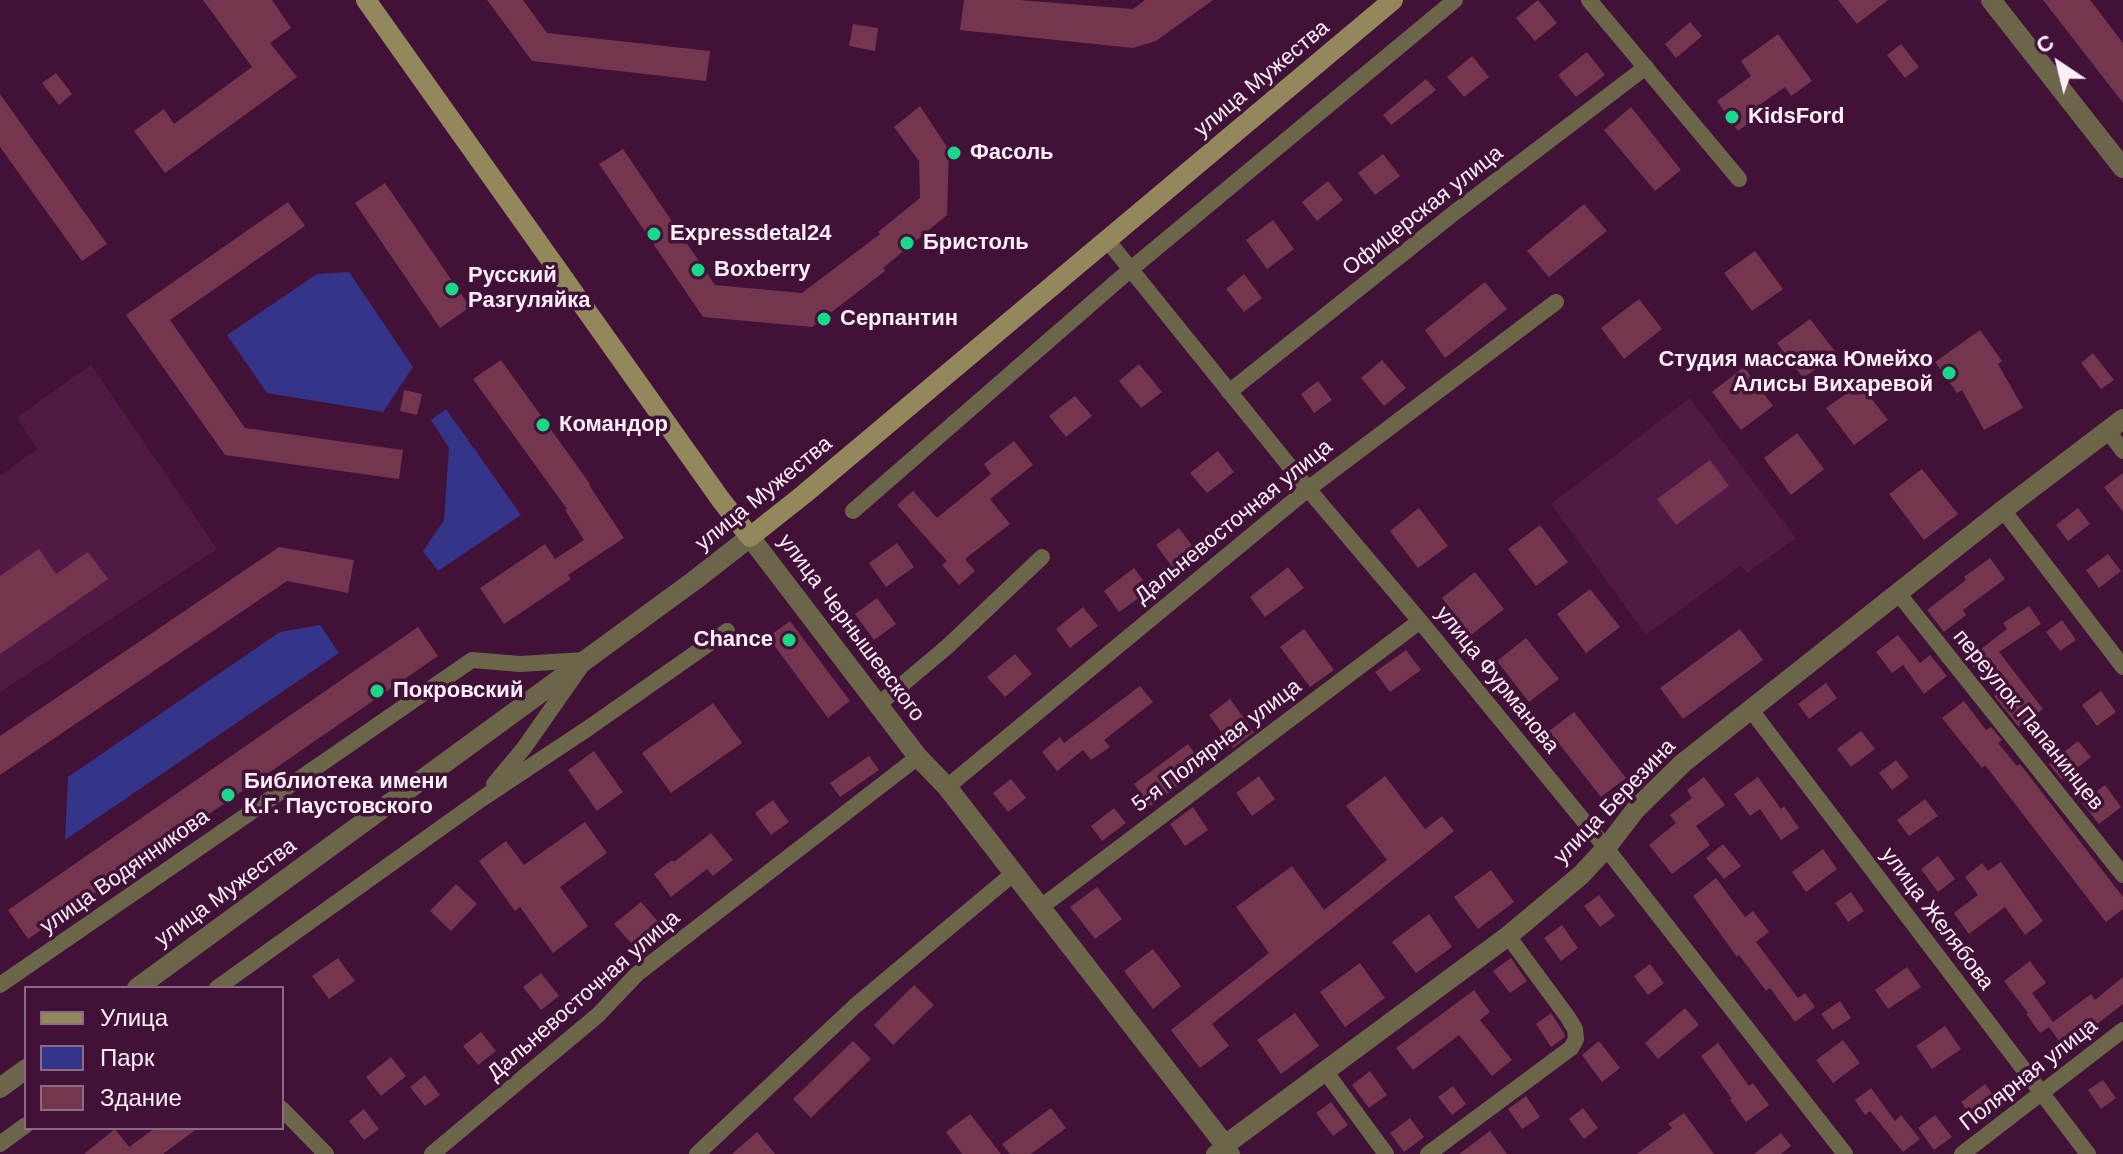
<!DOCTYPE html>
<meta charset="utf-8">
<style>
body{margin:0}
#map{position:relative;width:2123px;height:1154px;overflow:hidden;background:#421138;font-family:Helvetica,sans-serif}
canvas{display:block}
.legend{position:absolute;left:24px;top:986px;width:260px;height:144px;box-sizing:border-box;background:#421138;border:2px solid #8c6a84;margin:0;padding:10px 14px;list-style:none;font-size:24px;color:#fceff7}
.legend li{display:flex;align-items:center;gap:16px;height:40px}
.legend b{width:40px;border:2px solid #8c6a84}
.north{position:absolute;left:2019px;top:24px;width:80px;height:80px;-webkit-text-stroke:6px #421138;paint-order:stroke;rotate:325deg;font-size:22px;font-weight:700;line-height:32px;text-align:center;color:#fceff7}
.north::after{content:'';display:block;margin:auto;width:28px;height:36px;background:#fceff7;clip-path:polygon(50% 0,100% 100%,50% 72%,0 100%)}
</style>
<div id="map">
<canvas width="2123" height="1154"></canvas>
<ul class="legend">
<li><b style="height:10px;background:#92885c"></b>Улица</li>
<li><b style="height:22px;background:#343489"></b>Парк</li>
<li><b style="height:22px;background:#74364e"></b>Здание</li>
</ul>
<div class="north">С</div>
</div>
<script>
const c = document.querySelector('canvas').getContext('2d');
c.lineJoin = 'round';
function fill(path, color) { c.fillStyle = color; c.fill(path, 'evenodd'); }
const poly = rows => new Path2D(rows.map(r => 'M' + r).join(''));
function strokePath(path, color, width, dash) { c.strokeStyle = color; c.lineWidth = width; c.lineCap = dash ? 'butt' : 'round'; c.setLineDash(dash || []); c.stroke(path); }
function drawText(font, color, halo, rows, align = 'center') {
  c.font = font + ' Helvetica,sans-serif'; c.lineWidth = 7; c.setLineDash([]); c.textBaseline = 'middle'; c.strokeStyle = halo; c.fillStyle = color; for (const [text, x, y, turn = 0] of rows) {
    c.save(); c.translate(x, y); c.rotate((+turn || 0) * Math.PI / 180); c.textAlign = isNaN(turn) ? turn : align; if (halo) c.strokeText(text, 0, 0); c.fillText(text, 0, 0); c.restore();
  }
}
const built = poly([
 [91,365,217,549,0,692,0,476,37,449,17,417],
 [1690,398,1796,538,1747,573,1741,565,1646,635,1551,504]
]);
const green = poly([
 [349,272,413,367,383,412,267,393,227,335,317,274],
 [446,409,521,515,438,571,423,551,444,520,449,448,431,420],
 [320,625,339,653,65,840,68,777,280,632]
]);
const building = poly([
 [203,0,272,0,291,28,270,43,297,77,165,173,134,131,164,109,174,124,252,67],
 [487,0,523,0,547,33,710,51,706,81,532,61],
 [964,0,1018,0,1133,9,1145,0,1213,0,1156,41,1133,48,960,30],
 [1538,0,1557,23,1535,41,1516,18],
 [1838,0,1888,0,1857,24],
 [2043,0,2090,0,2123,43,2123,103],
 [1690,22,1702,36,1676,58,1665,44],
 [853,24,878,28,875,51,849,46],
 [1778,34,1812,81,1791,96,1785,87,1758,106,1763,113,1738,131,1717,101,1751,76,1741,61],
 [1901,44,1919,67,1905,78,1887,55],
 [1587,52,1605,75,1576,97,1558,75],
 [1472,56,1489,77,1464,97,1447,77],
 [56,73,72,94,59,105,42,83],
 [1426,79,1436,90,1391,125,1383,115],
 [0,94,107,244,82,261,0,147],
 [920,106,949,150,947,215,883,268,885,271,812,327,703,317,599,164,623,149,715,285,802,293,880,234,878,232,920,198,919,161,894,127],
 [1631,107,1681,170,1655,191,1604,130],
 [1383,154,1400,176,1375,195,1358,173],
 [1328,181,1343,200,1317,221,1302,202],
 [385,183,470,307,440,328,355,203],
 [288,202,305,226,170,320,245,428,403,450,399,479,225,455,126,315],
 [1584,204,1607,231,1549,277,1527,251],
 [1273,220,1294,249,1267,269,1246,240],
 [1755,251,1783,289,1752,311,1724,273],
 [1244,274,1262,298,1244,312,1226,289],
 [1485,282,1507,309,1445,358,1425,330],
 [1639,299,1662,329,1624,359,1601,328],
 [1810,319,1837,354,1803,378,1777,343],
 [1980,330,2002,361,1998,364,2023,408,1984,430,1962,390,1957,393,1935,362],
 [2093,353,2114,380,2101,389,2081,363],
 [501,360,590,484,589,485,624,538,568,575,571,579,504,624,480,588,545,544,555,559,584,540,565,510,567,509,473,379],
 [1382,360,1406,388,1384,406,1361,378],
 [1139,364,1162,392,1141,408,1119,381],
 [1744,367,1773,406,1741,430,1712,392],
 [1318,381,1332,400,1314,413,1301,394],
 [1860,384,1888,420,1854,445,1826,408],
 [404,390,422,394,417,415,400,411],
 [1075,396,1092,416,1066,437,1049,416],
 [1797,433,1824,469,1791,495,1764,458],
 [1014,441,1033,465,990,499,1010,524,965,559,975,571,959,585,942,565,947,561,897,505,913,491,937,518,991,474,984,464],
 [1218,451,1234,472,1207,493,1190,473],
 [1710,460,1729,486,1676,525,1657,499],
 [1922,469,1958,514,1924,540,1889,494],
 [2123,473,2123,512,2104,487],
 [1419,508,1448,546,1418,568,1390,531],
 [2078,508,2090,524,2068,541,2056,525],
 [1540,525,1568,562,1536,586,1508,549],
 [1179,528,1196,551,1173,568,1156,545],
 [897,543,914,567,886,587,869,563],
 [279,547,354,560,348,593,287,581,0,775,0,736],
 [39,549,56,574,88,552,108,579,0,654,0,576],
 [2108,554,2121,571,2099,588,2086,570],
 [1990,558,2005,579,1963,610,1966,615,1944,632,1927,610,1966,580,1964,577],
 [1288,567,1304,588,1265,617,1250,597],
 [1134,568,1150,590,1119,612,1104,591],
 [1475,572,1504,609,1471,635,1442,598],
 [1590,589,1620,627,1586,653,1557,614],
 [877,598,896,624,874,640,855,614],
 [2029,606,2041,624,1999,652,2043,709,2019,727,1994,696,1999,692,1979,665,1974,668,1968,659,2007,629,2003,623],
 [1083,607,1098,626,1070,648,1056,629],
 [2062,620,2076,640,2060,651,2046,632],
 [790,621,850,701,828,718,768,637],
 [418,627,438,656,28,939,8,910],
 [1304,629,1334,670,1310,687,1280,647],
 [1740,629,1763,660,1683,719,1660,688],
 [1898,635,1920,663,1930,655,1947,676,1924,694,1903,665,1892,673,1876,652],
 [1526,638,1559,679,1529,702,1497,661],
 [1406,650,1421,670,1390,692,1375,672],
 [1015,654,1032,674,1005,697,987,677],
 [1826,683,1837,698,1809,719,1798,704],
 [1140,686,1153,702,1104,740,1110,747,1091,760,1083,750,1057,771,1042,752,1060,737,1064,743],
 [2101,691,2116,712,2097,726,2082,705],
 [1230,699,1254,732,1233,748,1209,715],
 [1964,701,1986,730,1991,727,2002,740,1998,743,2017,766,2020,764,2123,897,2123,909,2106,922,1985,765,1982,768,1942,718],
 [713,703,742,743,671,793,642,753],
 [1574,712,1626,778,1601,797,1549,731],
 [1861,731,1875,749,1851,767,1837,749],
 [2078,741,2091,757,2062,780,2049,764],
 [1188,744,1204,767,1150,806,1134,784],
 [594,751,623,792,597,811,568,770],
 [869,756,879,770,840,797,830,783],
 [1896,760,1909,777,1892,790,1879,773],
 [1259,776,1275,799,1252,816,1236,793],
 [1385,776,1425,829,1442,816,1454,831,1212,1024,1229,1046,1200,1068,1171,1030,1269,953,1236,907,1292,866,1324,910,1387,860,1346,806],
 [1704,777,1725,805,1696,826,1710,845,1672,874,1649,845,1676,823,1670,815,1692,798,1687,790],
 [1758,777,1781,809,1784,806,1799,828,1781,840,1760,809,1750,816,1734,794],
 [1011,779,1026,798,1008,812,993,793],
 [2105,785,2121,807,2099,824,2082,803],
 [1925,799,1938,816,1909,836,1897,820],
 [773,800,789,822,771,835,755,813],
 [1193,807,1208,830,1185,846,1170,824],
 [1114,808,1126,823,1102,841,1091,826],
 [585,822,607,853,560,887,588,926,553,953,520,907,515,911,479,861,506,841,524,865],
 [711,833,733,860,713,876,707,869,671,897,654,874,672,860,674,862],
 [1723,844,1741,866,1724,879,1706,858],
 [1823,849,1837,869,1806,892,1792,872],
 [1938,856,1955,879,1938,892,1921,869],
 [2001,862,2043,921,2025,935,2005,907,1969,934,1954,913,1978,895,1965,877,1982,863,1988,871],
 [1491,870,1514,902,1478,929,1454,897],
 [1716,878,1745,917,1753,911,1769,932,1756,942,1798,998,1805,993,1815,1007,1795,1022,1770,988,1766,991,1739,955,1737,957,1693,896],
 [456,884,477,904,451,931,430,911],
 [1097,887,1122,919,1095,939,1070,907],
 [1851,892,1864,911,1848,922,1835,903],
 [1599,895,1615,916,1600,927,1584,906],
 [641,902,659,923,632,944,614,924],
 [1429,914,1452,947,1416,973,1392,942],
 [1562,925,1578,948,1561,961,1544,938],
 [1153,949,1181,986,1153,1009,1124,971],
 [338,958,355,981,329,999,312,976],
 [1511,958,1527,981,1510,993,1493,971],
 [2030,961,2046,983,2032,993,2053,1022,2091,994,2095,1000,2123,977,2123,1004,2065,1049,2049,1027,2040,1033,2026,1014,2028,1013,2004,981],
 [1360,963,1385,998,1345,1027,1320,992],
 [1650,964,1664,983,1648,995,1634,976],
 [1907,967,1921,987,1888,1009,1875,990],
 [541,973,559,996,541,1010,523,987],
 [914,985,934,1005,893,1045,874,1025],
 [1474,990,1490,1012,1480,1020,1512,1060,1492,1076,1459,1035,1413,1070,1396,1048],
 [1840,1001,1851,1018,1833,1030,1821,1014],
 [1685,1008,1699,1025,1658,1059,1645,1043],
 [1295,1013,1319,1046,1281,1074,1257,1040],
 [1551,1013,1564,1033,1565,1037,1551,1047,1536,1024],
 [1945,1026,1961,1049,1932,1069,1916,1046],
 [481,1032,496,1051,478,1065,463,1046],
 [1843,1040,1860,1063,1833,1083,1816,1060],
 [853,1041,871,1059,811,1118,793,1099],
 [1599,1041,1620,1068,1602,1082,1582,1055],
 [1718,1043,1749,1086,1753,1083,1769,1105,1746,1122,1730,1100,1732,1099,1701,1056],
 [391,1057,406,1076,381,1096,366,1077],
 [1370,1071,1387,1095,1369,1108,1352,1085],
 [425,1075,440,1095,425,1106,410,1087],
 [2103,1080,2116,1098,2101,1109,2088,1090],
 [1985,1084,1999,1103,1975,1121,1961,1102],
 [1453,1086,1466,1104,1452,1115,1438,1097],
 [1871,1088,1895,1121,1901,1115,1920,1139,1903,1152,1870,1111,1865,1115,1855,1100],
 [1526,1096,1540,1117,1522,1129,1508,1109],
 [1331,1102,1348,1125,1333,1136,1316,1113],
 [1051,1108,1066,1128,1031,1154,1010,1154,1002,1144],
 [1583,1108,1598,1128,1584,1139,1569,1119],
 [364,1109,379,1129,364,1140,349,1121],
 [1684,1113,1714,1154,1637,1154,1672,1128,1668,1124],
 [970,1114,1001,1154,962,1154,946,1132],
 [1935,1115,1952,1137,1934,1150,1918,1128],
 [1410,1118,1424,1137,1404,1152,1390,1133],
 [155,1128,198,1128,163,1154,84,1154,115,1129,129,1147],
 [1490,1131,1507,1154,1459,1154],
 [757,1132,775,1154,732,1154],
 [1781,1133,1791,1146,1781,1154,1754,1154]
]);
const minor = poly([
 [1589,0,1739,179],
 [1107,240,1308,489,1420,621,1606,848,1845,1154],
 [1229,392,1454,213,1646,67],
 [2108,431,2123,451],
 [2003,510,2123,667],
 [853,511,1131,269,1455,0],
 [1898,593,2123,875],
 [879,704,948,646,1042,557],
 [1751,710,2088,1154],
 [494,784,524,748,580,668],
 [947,787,1308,489,1556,302],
 [1041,907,1420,621],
 [0,985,472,660,520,664,585,660],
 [217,988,480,800,587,729,727,631],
 [1325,1071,1386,1154],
 [282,1109,326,1154],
 [0,1144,26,1125],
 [432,1154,598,1015,637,974,918,757],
 [697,1154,855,1006,1014,873],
 [1214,1154,1225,1145,1232,1154],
 [1428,1154,1571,1048,1576,1039,1575,1029,1567,1016,1508,936],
 [1962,1154,2123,1030]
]);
const tertiary = poly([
 [1991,0,2123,168],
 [137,988,695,580,750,537,918,757,947,787,1225,1145,1508,936,1581,875,1606,848,1636,809,1683,763,2003,510,2123,419],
 [0,1088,26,1069]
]);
const secondary = poly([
 [366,0,721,500,750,537,803,495,1393,0]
]);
const markers = [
 [1732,117,8,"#19d989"],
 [954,153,8,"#19d989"],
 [654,234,8,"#19d989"],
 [907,243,8,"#19d989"],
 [698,270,8,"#19d989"],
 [452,289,8,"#19d989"],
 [824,319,8,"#19d989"],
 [1949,373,8,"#19d989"],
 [543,425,8,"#19d989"],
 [789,640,8,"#19d989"],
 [377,691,8,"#19d989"],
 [228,795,8,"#19d989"]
];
const streetNames = [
 ["улица Мужества",1262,79,-40],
 ["Офицерская улица",1423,211,-38],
 ["улица Мужества",764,494,-39],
 ["Дальневосточная улица",1234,522,-39],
 ["улица Чернышевского",851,628,53],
 ["улица Фурманова",1497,680,51],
 ["переулок Папанинцев",2028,720,51],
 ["5-я Полярная улица",1217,746,-37],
 ["улица Березина",1615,802,-46],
 ["улица Водянникова",125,872,-35],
 ["улица Мужества",226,893,-36],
 ["улица Желябова",1937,919,53],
 ["Дальневосточная улица",584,996,-41],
 ["Полярная улица",2029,1075,-38]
];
const poiNames = [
 ["KidsFord",1748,117],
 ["Фасоль",970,153],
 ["Expressdetal24",670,234],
 ["Бристоль",923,243],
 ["Boxberry",714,270],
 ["Русский",468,276],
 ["Разгуляйка",468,301],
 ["Серпантин",840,319],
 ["Студия массажа Юмейхо",1933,360,"right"],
 ["Алисы Вихаревой",1933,385,"right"],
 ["Командор",559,425],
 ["Chance",773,640,"right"],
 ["Покровский",393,691],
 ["Библиотека имени",244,782],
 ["К.Г. Паустовского",244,807]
];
fill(built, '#511a46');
fill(green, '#343489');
fill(building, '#74364e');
strokePath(minor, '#6b664a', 16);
strokePath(tertiary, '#6b664a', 20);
strokePath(secondary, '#92885c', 20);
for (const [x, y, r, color] of markers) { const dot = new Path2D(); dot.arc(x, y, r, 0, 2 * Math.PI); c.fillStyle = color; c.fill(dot); strokePath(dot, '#421138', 3); }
drawText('22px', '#fceff7', '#421138', streetNames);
drawText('bold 22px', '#fceff7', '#421138', poiNames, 'left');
</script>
